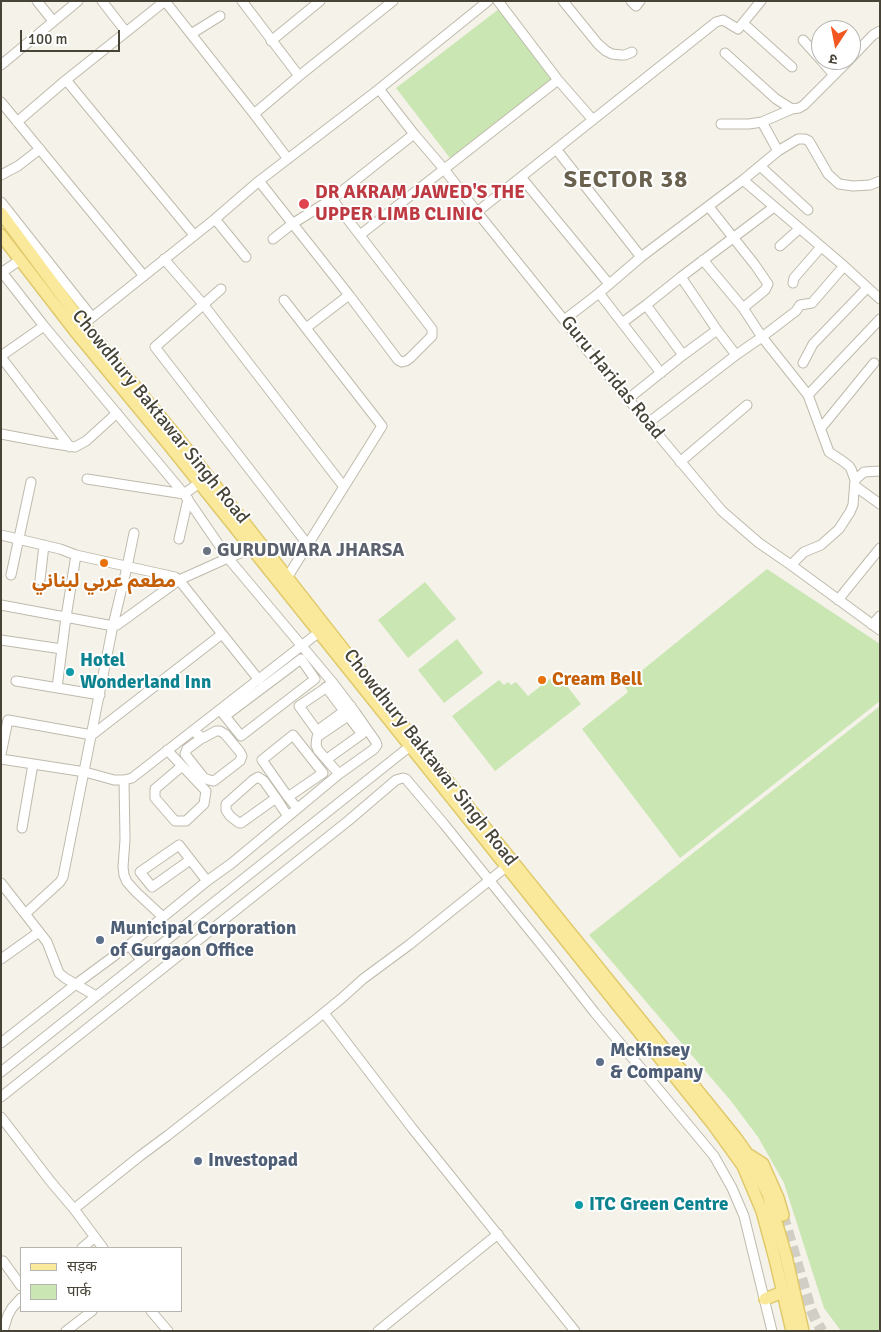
<!DOCTYPE html>
<meta charset="utf-8">
<style>
body{margin:0}
#map{position:relative;width:881px;height:1332px;overflow:hidden;background:#f4f2e9;font-family:Signika,"Noto Sans Devanagari",sans-serif}
canvas{display:block}
.frame{position:absolute;inset:0;border:2px solid #474337;pointer-events:none}
.legend{position:absolute;left:20px;top:1247px;width:162px;height:65px;box-sizing:border-box;background:#fff;border:1px solid #b5b4af;margin:0;padding:6px 9px;list-style:none;font-size:15px;color:#474337}
.legend li{display:flex;align-items:center;gap:10px;height:25px}
.legend b{width:25px;border:1px solid #b5b4af}
.north{position:absolute;left:811px;top:20px;width:50px;height:50px;box-sizing:border-box;background:#fff;border:1px solid #b5b4af;border-radius:50%;rotate:191deg;font-size:14px;font-weight:700;line-height:20px;text-align:center;color:#474337}
.north::after{content:'';display:block;margin:auto;width:18px;height:22px;background:#f25722;clip-path:polygon(50% 0,100% 100%,50% 72%,0 100%)}
.scale{position:absolute;left:20px;top:30px;width:100px;height:22px;box-sizing:border-box;border:2px solid #474337;border-top:0;padding-left:6px;font-size:15px;line-height:18px;white-space:nowrap;color:#474337;-webkit-text-stroke:4px #fff;paint-order:stroke}
</style>
<div id="map">
<canvas width="881" height="1332"></canvas>
<div class="frame"></div>
<ul class="legend">
<li><b style="height:6px;background:#fae99b"></b>सड़क</li>
<li><b style="height:14px;background:#cae6b3"></b>पार्क</li>
</ul>
<div class="north">उ</div>
<div class="scale">100 m</div>
</div>
<script>
const c = document.querySelector('canvas').getContext('2d');
c.lineJoin = 'round';
function fill(path, color) { c.fillStyle = color; c.fill(path, 'evenodd'); }
const poly = rows => new Path2D(rows.map(r => 'M' + r).join(''));
function strokePath(path, color, width, dash) { c.strokeStyle = color; c.lineWidth = width; c.lineCap = dash ? 'butt' : 'round'; c.setLineDash(dash || []); c.stroke(path); }
function drawText(font, color, halo, rows, align = 'center') {
  c.font = font + ' Signika,"Noto Sans Arabic",sans-serif'; c.lineWidth = 4; c.setLineDash([]); c.textBaseline = 'middle'; c.strokeStyle = halo; c.fillStyle = color; for (const [text, x, y, turn = 0] of rows) {
    c.save(); c.translate(x, y); c.rotate((+turn || 0) * Math.PI / 180); c.textAlign = isNaN(turn) ? turn : align; if (halo) c.strokeText(text, 0, 0); c.fillText(text, 0, 0); c.restore();
  }
}
const green = poly([
 [499,9,553,79,450,158,396,88],
 [767,569,880,644,880,701,680,858,582,729,628,692,624,685],
 [425,582,456,619,408,658,378,620],
 [457,639,483,673,444,703,418,670],
 [551,678,556,686,563,681,581,704,495,771,452,716,499,680,504,685,508,682,511,685,516,682,528,696],
 [880,706,880,1331,841,1331,824,1308,784,1183,758,1137,731,1101,589,935]
]);
const majorTunnel = poly([
 [783,1215,810,1307,816,1321,822,1331]
]);
const minor = poly([
 [37,1,53,21],
 [102,1,126,32],
 [165,1,254,114,288,159],
 [242,1,299,76],
 [498,1,558,80,593,120],
 [563,1,598,44,606,51,612,54,621,55,625,55,632,52],
 [631,1,636,6,640,1],
 [743,23,792,67],
 [191,34,220,16],
 [803,40,821,60],
 [271,41,320,1],
 [725,53,776,99,792,109,799,108,804,105,849,60],
 [851,58,873,35,880,31],
 [821,60,834,75],
 [1,65,78,1],
 [66,80,194,235],
 [379,89,414,134,444,169,477,212,564,320,587,350,722,511,759,543,791,565,880,630],
 [1,102,144,276],
 [254,114,299,76,393,1],
 [17,122,66,80,165,1],
 [762,122,778,151],
 [721,124,749,124,762,122,792,109],
 [556,149,641,257],
 [760,166,808,210],
 [1,175,18,166,40,149],
 [521,177,609,284],
 [743,180,844,266,880,299],
 [259,181,349,295,398,360,402,362,406,361,410,358,432,336,432,329,332,199],
 [1,202,92,317],
 [709,207,755,265,768,284,765,290,743,308],
 [477,212,716,22,723,20,738,29,761,1],
 [215,219,246,257],
 [360,235,558,80],
 [273,239,292,224,332,199,414,134],
 [780,246,799,229],
 [164,259,203,304,344,487],
 [703,260,743,308,762,337,808,395,829,452,844,462,849,466,851,469,855,480,853,505,850,512,839,529,821,545,804,552,791,565],
 [1,271,44,326,184,494,228,558,333,683,355,712,376,742,377,745,374,749,339,774,232,863,207,881,129,945,76,984,1,1043],
 [1,273,20,260],
 [681,277,717,330,736,355],
 [793,283,794,278,821,247],
 [221,289,155,347,308,545],
 [599,293,661,373],
 [284,300,382,426,285,581],
 [646,305,683,355],
 [564,320,599,293,641,257,743,180,778,151,798,139,805,139,809,141,828,174,839,184,853,186,870,185,880,181],
 [622,323,646,305,681,277,774,207],
 [80,327,215,219,259,181,379,89,488,1],
 [306,328,349,295],
 [1,356,44,326],
 [1,357,70,447],
 [803,363,813,344,867,288],
 [808,395,880,319],
 [628,399,683,355,717,330],
 [648,423,736,355,762,337,796,311,800,305,812,303,844,266],
 [821,428,874,363],
 [1,434,49,443,75,447,86,441,117,413],
 [680,462,747,405],
 [87,479,184,494,199,483],
 [855,480,864,472,880,471],
 [855,486,880,504],
 [1,535,60,549,76,555,175,577,179,580,259,680],
 [179,539,188,499],
 [11,575,31,482],
 [40,580,44,545],
 [838,600,880,548],
 [1,605,108,625,117,625,179,580,228,558,251,549],
 [872,625,880,616],
 [1,640,62,649],
 [16,681,100,695],
 [333,683,299,706,317,731,351,706],
 [326,687,344,711],
 [57,688,66,617,76,555],
 [220,710,241,736,315,679,301,659,225,716],
 [193,731,203,738,216,731,220,731,225,734,240,752,242,756,240,761,214,781,209,780,204,778,185,754,187,749,202,738],
 [167,750,206,791,204,804,186,821,175,821,155,798,155,789,182,766],
 [1,754,8,720,92,735,222,634],
 [1,759,85,772,114,780,124,780,132,778,318,633],
 [327,759,362,734,348,716,317,737,316,745,318,750,339,774],
 [124,780,125,840,123,867,124,875,127,882,136,892,163,917],
 [288,797,323,773,293,735,262,760,288,797,297,808],
 [276,798,241,823,239,823,230,816,226,810,226,804,253,780,258,777,264,781,276,798,283,809,288,816],
 [22,828,33,764],
 [190,860,152,887,140,872,179,845,207,881],
 [1,883,47,942,59,973,65,978,96,996],
 [25,914,60,882,63,877,113,625,127,567,134,533],
 [129,945,141,960],
 [1,959,39,932],
 [324,1013,412,1128,575,1331],
 [1,1072,409,747],
 [1,1097,348,821,396,780,403,778,406,779,444,824,552,958,595,1013,714,1156,732,1188,744,1216,772,1331],
 [1,1117,51,1182,74,1209,103,1248],
 [74,1209,140,1156,167,1136,315,1020,342,998,363,979,409,945,506,867],
 [82,1248,95,1237],
 [3,1261,21,1286],
 [151,1311,168,1331],
 [3,1331,8,1315,12,1308,21,1298],
 [66,1331,92,1311],
 [378,1331,498,1234]
]);
const major = poly([
 [1,213,83,324,178,438,416,742,736,1138,746,1152,768,1194,786,1256,803,1331],
 [1,235,75,331,169,445,712,1123,743,1166,762,1211,775,1259,792,1331],
 [749,1155,763,1164,778,1198,783,1215],
 [765,1299,783,1292]
]);
const markers = [
 [304,204,6,"#e0444e"],
 [207,551,5,"#6b7280"],
 [104,563,5,"#e8710a"],
 [70,672,5,"#0f9aa8"],
 [542,680,5,"#e8710a"],
 [100,940,5,"#5c6f8a"],
 [600,1062,5,"#5c6f8a"],
 [198,1161,5,"#5c6f8a"],
 [579,1205,5,"#0f9aa8"]
];
const healthNames = [
 ["DR AKRAM JAWED'S THE",315,193],
 ["UPPER LIMB CLINIC",315,215]
];
const streetNames = [
 ["Guru Haridas Road",612,378,51],
 ["Chowdhury Baktawar Singh Road",160,417,51],
 ["Chowdhury Baktawar Singh Road",430,758,52]
];
const worshipNames = [
 ["GURUDWARA JHARSA",217,551]
];
const foodNames = [
 ["مطعم عربي لبناني",104,582],
 ["Cream Bell",552,680,"left"]
];
const cultureNames = [
 ["Hotel",80,661],
 ["Wonderland Inn",80,683],
 ["ITC Green Centre",589,1205]
];
const serviceNames = [
 ["Municipal Corporation",110,929],
 ["of Gurgaon Office",110,951],
 ["McKinsey",610,1051],
 ["& Company",610,1073],
 ["Investopad",208,1161]
];
const districtNames = [
 ["SECTOR 38",626,181]
];
fill(green, '#cae6b3');
strokePath(majorTunnel, '#d1cfc5', 11, [11, 5.5]);
strokePath(minor, '#bfbaac', 11);
strokePath(major, '#e0c96b', 14);
strokePath(minor, '#fff', 9);
strokePath(major, '#fae99b', 11);
for (const [x, y, r, color] of markers) { const dot = new Path2D(); dot.arc(x, y, r, 0, 2 * Math.PI); c.fillStyle = color; c.fill(dot); strokePath(dot, '#fff', 2); }
drawText('bold 19px', '#be3a42', '#fff', healthNames, 'left');
drawText('19px', '#474337', '#fff', streetNames);
drawText('bold 19px', '#5b616d', '#fff', worshipNames, 'left');
drawText('bold 19px', '#c56008', '#fff', foodNames);
drawText('bold 19px', '#0d838f', '#fff', cultureNames, 'left');
drawText('bold 19px', '#4e5e75', '#fff', serviceNames, 'left');
c.letterSpacing = '1px';
drawText('bold 24px', '#6a624f', '#fff', districtNames);
c.letterSpacing = '0px';
</script>
